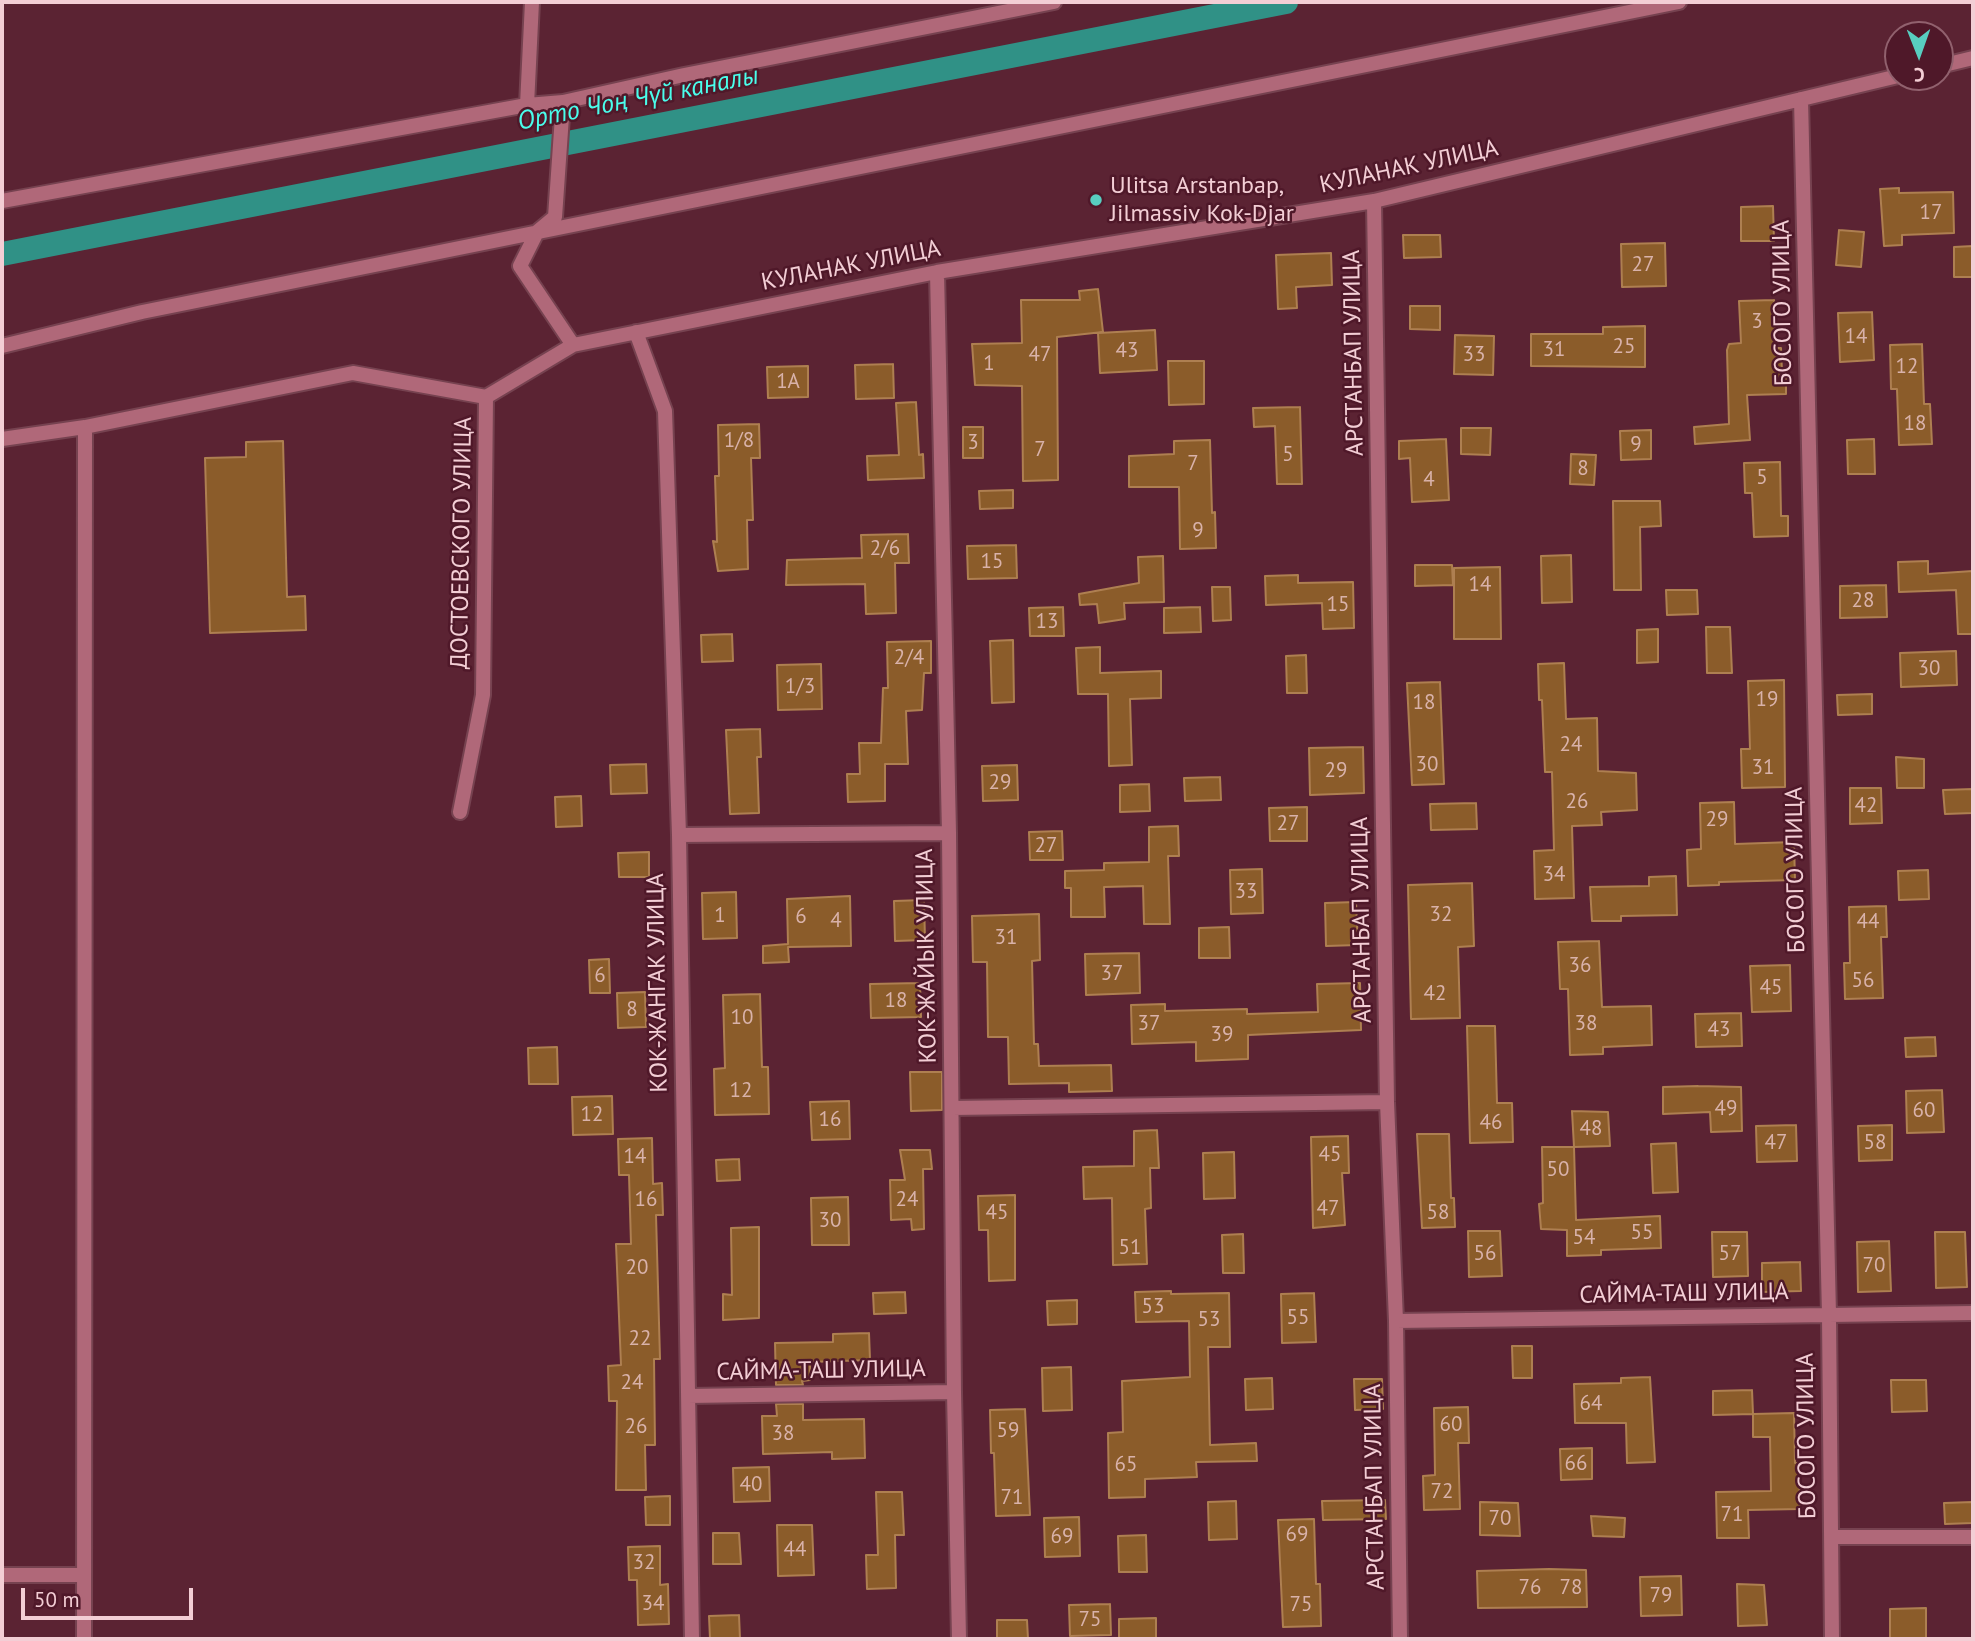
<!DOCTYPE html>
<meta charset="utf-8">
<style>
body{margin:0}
#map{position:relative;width:1975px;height:1641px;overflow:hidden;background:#5b2333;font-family:"PT Sans",sans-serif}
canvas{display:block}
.frame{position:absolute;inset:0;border:4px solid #f3ced5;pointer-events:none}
.north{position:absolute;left:1884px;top:21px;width:70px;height:70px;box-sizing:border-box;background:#4f1829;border:2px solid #91616e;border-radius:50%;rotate:179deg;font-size:19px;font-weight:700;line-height:28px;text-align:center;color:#f3ced5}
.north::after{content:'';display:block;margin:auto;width:24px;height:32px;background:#58cec0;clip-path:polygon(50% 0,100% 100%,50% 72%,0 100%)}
.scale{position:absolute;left:21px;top:1588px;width:172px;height:32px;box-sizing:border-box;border:4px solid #f3ced5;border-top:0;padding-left:9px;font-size:21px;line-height:24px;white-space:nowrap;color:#f3ced5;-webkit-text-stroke:5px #4f1829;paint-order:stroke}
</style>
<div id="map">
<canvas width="1975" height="1641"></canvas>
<div class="frame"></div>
<div class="north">С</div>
<div class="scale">50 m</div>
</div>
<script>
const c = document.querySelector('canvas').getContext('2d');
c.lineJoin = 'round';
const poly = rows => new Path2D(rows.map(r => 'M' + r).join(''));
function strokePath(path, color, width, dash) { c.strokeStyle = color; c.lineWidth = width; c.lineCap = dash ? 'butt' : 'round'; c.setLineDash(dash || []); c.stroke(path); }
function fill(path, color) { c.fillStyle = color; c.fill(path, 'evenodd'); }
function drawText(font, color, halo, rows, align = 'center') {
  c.font = font + ' "PT Sans",sans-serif'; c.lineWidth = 5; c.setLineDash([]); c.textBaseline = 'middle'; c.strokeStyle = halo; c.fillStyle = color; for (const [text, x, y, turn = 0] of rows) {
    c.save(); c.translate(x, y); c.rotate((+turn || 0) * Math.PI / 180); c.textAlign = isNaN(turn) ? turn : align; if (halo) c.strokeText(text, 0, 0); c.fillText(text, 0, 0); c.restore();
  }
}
const canal = poly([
 [2,254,1286,2]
]);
const building = poly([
 [1899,188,1899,193,1953,192,1954,233,1902,235,1902,245,1884,246,1880,189,1899,188],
 [1773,206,1774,241,1741,241,1741,207,1773,206],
 [1839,230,1864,232,1861,267,1836,265,1839,230],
 [1403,235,1440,235,1441,257,1404,258,1403,235],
 [1665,243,1666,286,1622,287,1621,244,1665,243],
 [1973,246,1973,277,1954,277,1954,247,1973,246],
 [1331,253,1332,285,1296,287,1297,308,1278,309,1276,255,1331,253],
 [1098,289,1103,332,1057,337,1058,480,1023,481,1022,386,975,385,972,344,1022,343,1021,300,1080,300,1079,291,1098,289],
 [1774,300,1776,348,1781,348,1782,372,1786,371,1786,394,1747,395,1750,440,1695,444,1694,427,1729,424,1727,350,1729,344,1741,343,1739,301,1774,300],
 [1410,306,1440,306,1440,330,1410,329,1410,306],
 [1872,312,1874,360,1840,362,1838,313,1872,312],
 [1645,326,1645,367,1531,366,1531,334,1603,334,1603,327,1645,326],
 [1155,330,1157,370,1100,373,1098,333,1155,330],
 [1455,335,1494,336,1493,375,1454,374,1455,335],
 [1922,344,1924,404,1930,404,1932,444,1899,445,1897,389,1891,389,1890,345,1922,344],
 [1168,361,1204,361,1204,404,1169,405,1168,361],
 [893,364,894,398,856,399,855,365,893,364],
 [808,366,808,397,768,398,767,367,808,366],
 [916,402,919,455,923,454,924,478,868,480,867,456,899,455,896,403,916,402],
 [1300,407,1302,484,1277,484,1275,426,1254,427,1253,408,1300,407],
 [759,424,760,458,751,458,753,520,747,520,748,569,718,571,713,541,717,542,715,476,719,476,718,425,759,424],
 [963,427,983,427,983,458,963,458,963,427],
 [1461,428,1491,428,1490,455,1461,454,1461,428],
 [1651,430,1651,459,1621,460,1620,431,1651,430],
 [1446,439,1449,500,1412,502,1410,458,1399,459,1399,441,1446,439],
 [1874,439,1875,474,1848,474,1847,440,1874,439],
 [1210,440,1212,513,1215,512,1216,548,1180,549,1179,487,1129,487,1129,456,1174,454,1174,441,1210,440],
 [283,441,287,597,305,596,306,630,210,633,205,458,246,457,246,442,283,441],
 [1571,454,1596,455,1594,485,1570,484,1571,454],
 [1780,462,1781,516,1788,516,1788,536,1754,537,1752,493,1745,493,1744,463,1780,462],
 [1013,490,1013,508,980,509,979,491,1013,490],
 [1613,501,1660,501,1661,526,1640,527,1641,590,1614,590,1613,501],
 [908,534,909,563,895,563,896,613,866,614,865,584,786,585,787,560,862,558,861,535,908,534],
 [1016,545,1017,578,968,579,967,546,1016,545],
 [1571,555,1572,602,1542,603,1541,556,1571,555],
 [1163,556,1164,602,1124,603,1125,619,1099,623,1097,604,1080,605,1079,594,1139,583,1138,557,1163,556],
 [1928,561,1928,574,1973,571,1973,634,1958,634,1956,590,1899,592,1898,562,1928,561],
 [1415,565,1452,565,1453,585,1415,586,1415,565],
 [1500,567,1501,639,1454,639,1454,568,1500,567],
 [1298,575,1298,583,1353,582,1354,628,1323,629,1322,603,1266,605,1265,576,1298,575],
 [1886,585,1887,617,1840,618,1840,586,1886,585],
 [1212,587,1230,587,1231,620,1213,621,1212,587],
 [1666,590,1697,590,1698,614,1667,615,1666,590],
 [1063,607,1064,636,1030,636,1029,608,1063,607],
 [1200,607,1201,632,1164,633,1164,608,1200,607],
 [1706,627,1730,627,1732,673,1707,673,1706,627],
 [1658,629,1658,662,1637,663,1637,630,1658,629],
 [732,634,733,661,702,662,701,635,732,634],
 [1013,640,1014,702,992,703,990,641,1013,640],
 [931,641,931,673,924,673,922,710,906,711,908,764,885,764,885,801,848,802,847,774,860,774,859,743,881,743,883,688,888,688,887,642,931,641],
 [1100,647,1100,673,1161,671,1161,698,1130,699,1132,765,1109,766,1108,694,1078,694,1076,648,1100,647],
 [1956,651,1957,685,1901,687,1900,653,1956,651],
 [1306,655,1307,693,1287,693,1286,656,1306,655],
 [1564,663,1566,719,1597,718,1598,771,1636,773,1637,810,1601,812,1602,825,1572,826,1574,898,1535,899,1534,851,1554,850,1552,772,1545,772,1542,700,1539,700,1538,664,1564,663],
 [821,664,822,709,778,710,777,665,821,664],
 [1784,680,1785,787,1742,788,1741,749,1750,749,1748,681,1784,680],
 [1440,682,1444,784,1412,785,1407,683,1440,682],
 [1872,694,1872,714,1838,715,1837,695,1872,694],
 [760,729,761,757,757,757,759,813,730,814,726,730,760,729],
 [1363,747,1364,793,1310,795,1309,748,1363,747],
 [1896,757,1924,759,1924,788,1897,788,1896,757],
 [646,764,647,793,611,794,610,765,646,764],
 [1017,765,1018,800,983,801,982,766,1017,765],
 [1220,777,1221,800,1185,801,1184,778,1220,777],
 [1149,784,1150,811,1120,812,1120,785,1149,784],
 [1850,788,1881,788,1882,823,1850,824,1850,788],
 [1973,789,1973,813,1945,814,1943,790,1973,789],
 [581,796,582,826,556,827,555,797,581,796],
 [1734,802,1735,844,1794,842,1795,880,1719,882,1719,885,1688,886,1687,850,1701,849,1700,803,1734,802],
 [1476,803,1477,829,1431,830,1430,804,1476,803],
 [1307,807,1307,841,1270,841,1269,808,1307,807],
 [1178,826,1179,856,1168,856,1170,924,1144,924,1143,886,1104,887,1105,917,1071,917,1071,888,1065,888,1065,871,1104,870,1104,863,1149,862,1149,827,1178,826],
 [1062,831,1063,860,1030,860,1029,832,1062,831],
 [649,852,649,877,619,877,618,853,649,852],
 [1262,869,1263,913,1231,914,1230,870,1262,869],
 [1928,870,1929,899,1899,900,1898,871,1928,870],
 [1676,876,1677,915,1621,916,1621,921,1592,921,1590,887,1649,886,1649,877,1676,876],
 [1472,883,1474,946,1458,947,1460,1018,1411,1019,1408,885,1472,883],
 [736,892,737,938,703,939,702,893,736,892],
 [850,896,851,946,788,947,789,962,763,963,763,946,788,944,787,899,850,896],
 [924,900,925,940,895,941,894,901,924,900],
 [1356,902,1358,945,1326,946,1325,903,1356,902],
 [1886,906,1887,937,1881,937,1883,998,1845,999,1844,963,1850,963,1849,907,1886,906],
 [1039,914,1040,960,1032,961,1034,1044,1038,1044,1039,1066,1111,1065,1112,1091,1069,1092,1069,1083,1009,1084,1008,1037,988,1037,987,962,973,962,972,916,1039,914],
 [1229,927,1230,958,1199,958,1199,928,1229,927],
 [1599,941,1602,1007,1651,1006,1652,1045,1603,1047,1603,1054,1570,1055,1568,989,1560,989,1558,942,1599,941],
 [1139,953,1140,993,1086,995,1085,954,1139,953],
 [609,959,610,993,590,993,589,960,609,959],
 [1790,965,1791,1011,1752,1012,1750,966,1790,965],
 [920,983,921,1017,871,1018,870,984,920,983],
 [1360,983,1361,1030,1248,1035,1248,1059,1196,1061,1196,1042,1132,1044,1131,1005,1165,1004,1165,1011,1247,1009,1247,1014,1318,1012,1317,984,1360,983],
 [645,992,646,1027,618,1028,617,993,645,992],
 [760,994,762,1067,768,1067,769,1114,715,1115,714,1069,725,1068,723,995,760,994],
 [1741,1013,1742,1046,1696,1047,1695,1014,1741,1013],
 [1467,1026,1495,1026,1497,1103,1512,1103,1513,1142,1470,1143,1467,1026],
 [1935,1037,1936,1056,1906,1057,1905,1038,1935,1037],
 [557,1047,558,1084,529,1084,528,1048,557,1047],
 [910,1072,942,1072,942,1110,911,1111,910,1072],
 [1698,1086,1741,1087,1742,1131,1711,1132,1710,1112,1663,1114,1663,1087,1698,1086],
 [1942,1090,1944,1132,1907,1133,1906,1091,1942,1090],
 [612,1096,613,1134,573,1135,572,1097,612,1096],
 [849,1101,850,1139,812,1140,810,1102,849,1101],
 [1572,1111,1608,1112,1610,1146,1574,1147,1572,1111],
 [1796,1125,1797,1161,1757,1162,1756,1126,1796,1125],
 [1892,1125,1892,1160,1859,1161,1858,1126,1892,1125],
 [1157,1130,1159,1168,1150,1168,1151,1208,1145,1209,1147,1264,1113,1265,1112,1198,1084,1199,1083,1167,1134,1166,1134,1131,1157,1130],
 [1417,1134,1449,1134,1451,1198,1454,1198,1455,1227,1422,1228,1417,1134],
 [1348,1136,1349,1173,1342,1173,1345,1225,1313,1228,1311,1137,1348,1136],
 [652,1138,653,1184,662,1183,663,1215,656,1215,660,1359,654,1359,655,1445,645,1445,646,1490,616,1490,617,1401,609,1401,608,1366,621,1365,616,1244,631,1244,629,1175,619,1175,618,1139,652,1138],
 [1676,1143,1678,1192,1653,1193,1651,1144,1676,1143],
 [1542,1147,1574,1147,1576,1220,1660,1216,1661,1248,1601,1250,1601,1255,1567,1256,1567,1230,1541,1229,1539,1204,1543,1203,1542,1147],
 [900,1150,930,1150,932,1169,923,1169,924,1229,912,1230,911,1219,891,1220,890,1180,905,1180,900,1150],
 [1234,1152,1235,1198,1204,1199,1203,1153,1234,1152],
 [739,1159,740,1180,717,1181,716,1160,739,1159],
 [1015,1195,1015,1280,989,1281,988,1230,979,1230,978,1196,1015,1195],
 [848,1197,849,1245,812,1245,811,1198,848,1197],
 [759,1227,759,1318,723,1320,723,1294,732,1295,731,1228,759,1227],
 [1468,1231,1500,1231,1502,1276,1469,1277,1468,1231],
 [1712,1232,1747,1232,1748,1276,1713,1277,1712,1232],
 [1935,1232,1965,1232,1967,1287,1936,1288,1935,1232],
 [1243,1234,1244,1273,1223,1273,1222,1235,1243,1234],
 [1889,1241,1891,1291,1858,1292,1857,1242,1889,1241],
 [1800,1262,1801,1291,1762,1292,1762,1263,1800,1262],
 [1171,1291,1171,1294,1229,1293,1230,1347,1208,1347,1210,1445,1256,1443,1257,1461,1196,1462,1197,1477,1145,1479,1145,1497,1109,1498,1108,1433,1123,1432,1122,1381,1190,1377,1189,1321,1136,1322,1135,1292,1171,1291],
 [905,1292,906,1313,874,1314,873,1293,905,1292],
 [1314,1293,1316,1342,1282,1343,1281,1294,1314,1293],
 [1077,1300,1077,1324,1048,1325,1047,1301,1077,1300],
 [869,1333,870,1360,810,1362,810,1380,802,1381,803,1385,776,1385,775,1343,833,1342,833,1334,869,1333],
 [1512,1346,1532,1346,1532,1378,1513,1378,1512,1346],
 [1071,1367,1072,1410,1043,1411,1042,1368,1071,1367],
 [1650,1377,1655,1462,1627,1463,1626,1423,1575,1423,1574,1384,1621,1383,1621,1378,1650,1377],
 [1272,1378,1273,1409,1246,1410,1245,1379,1272,1378],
 [1354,1379,1382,1379,1383,1409,1355,1410,1354,1379],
 [1891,1380,1926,1380,1927,1411,1892,1412,1891,1380],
 [1752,1390,1753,1414,1713,1415,1713,1391,1752,1390],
 [776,1404,803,1404,803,1420,864,1419,865,1458,832,1459,832,1452,763,1454,762,1416,777,1416,776,1404],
 [1468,1407,1469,1443,1458,1443,1460,1509,1424,1510,1423,1476,1435,1475,1434,1408,1468,1407],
 [1025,1409,1030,1515,996,1516,994,1453,991,1453,990,1410,1025,1409],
 [1794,1413,1795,1463,1799,1463,1800,1509,1748,1510,1749,1538,1717,1538,1716,1492,1771,1491,1770,1437,1753,1437,1753,1414,1794,1413],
 [1592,1448,1592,1479,1561,1480,1560,1449,1592,1448],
 [769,1467,770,1501,734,1502,733,1468,769,1467],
 [876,1492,902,1492,904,1535,895,1535,896,1588,867,1589,866,1555,878,1555,876,1492],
 [670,1496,670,1525,646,1525,645,1497,670,1496],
 [1385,1500,1386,1519,1323,1520,1322,1501,1385,1500],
 [1236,1501,1237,1539,1209,1540,1208,1502,1236,1501],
 [1480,1502,1518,1503,1520,1536,1480,1535,1480,1502],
 [1973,1502,1973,1523,1945,1524,1944,1503,1973,1502],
 [1591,1516,1625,1518,1624,1537,1593,1536,1591,1516],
 [1079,1517,1080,1556,1045,1557,1044,1518,1079,1517],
 [1314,1519,1316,1584,1320,1584,1321,1626,1283,1627,1278,1520,1314,1519],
 [777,1525,812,1525,814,1575,778,1576,777,1525],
 [713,1533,739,1533,741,1564,713,1564,713,1533],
 [1146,1535,1147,1572,1119,1572,1118,1536,1146,1535],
 [660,1546,660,1585,668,1584,669,1624,638,1625,637,1580,629,1580,628,1547,660,1546],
 [1549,1569,1586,1570,1587,1607,1478,1608,1477,1571,1549,1569],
 [1681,1576,1682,1615,1641,1616,1640,1577,1681,1576],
 [1737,1584,1764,1585,1767,1625,1738,1626,1737,1584],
 [1110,1604,1111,1635,1070,1636,1069,1605,1110,1604],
 [1926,1608,1926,1639,1890,1639,1890,1609,1926,1608],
 [739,1615,740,1639,710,1639,709,1616,739,1615],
 [1156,1618,1156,1639,1119,1639,1119,1619,1156,1618],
 [997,1620,1027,1620,1028,1639,997,1639,997,1620]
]);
const minor = poly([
 [532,2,527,105,563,102,684,75,1054,2],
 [1940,66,1973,58],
 [1801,99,1829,1315,1832,1639],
 [563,102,555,217,537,232,520,266,573,345],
 [2,201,527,105],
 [1374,201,1387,1102,1396,1321,1400,1639],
 [937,272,949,833,954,1392,959,1639],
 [636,332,665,411,679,835,692,1639],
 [2,346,142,312,1679,2],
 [2,439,85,427,353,373,486,397],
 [460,812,483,695,486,397,573,345,937,272,1374,201,1898,76],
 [679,835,949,833],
 [952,1108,1387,1102],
 [1396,1321,1973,1313],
 [688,1396,954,1392],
 [1831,1537,1973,1537],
 [2,1575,84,1575],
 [84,1639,85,427]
]);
const markers = [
 [1096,200,7,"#58cec0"]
];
const numberNames = [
 ["17",1931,213],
 ["27",1643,265],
 ["3",1757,322],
 ["14",1856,337],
 ["25",1624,347],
 ["31",1554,350],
 ["43",1127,351],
 ["47",1040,355],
 ["33",1474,355],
 ["1",989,364],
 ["12",1907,367],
 ["1А",788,382],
 ["18",1915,424],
 ["1/8",739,441],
 ["3",973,443],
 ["9",1636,445],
 ["7",1040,450],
 ["5",1288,455],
 ["7",1193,464],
 ["8",1583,469],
 ["5",1762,478],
 ["4",1429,480],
 ["9",1198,531],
 ["2/6",885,549],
 ["15",992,562],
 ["14",1480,585],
 ["28",1863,601],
 ["15",1338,605],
 ["13",1047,622],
 ["2/4",909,658],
 ["30",1929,669],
 ["1/3",800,687],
 ["19",1767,700],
 ["18",1424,703],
 ["24",1571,745],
 ["30",1427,765],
 ["31",1763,768],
 ["29",1336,771],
 ["29",1000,783],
 ["26",1577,802],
 ["42",1866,806],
 ["29",1717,820],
 ["27",1288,824],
 ["27",1046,846],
 ["34",1554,875],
 ["33",1246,892],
 ["32",1441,915],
 ["1",720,916],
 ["6",801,917],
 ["4",836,921],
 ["44",1868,922],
 ["31",1006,938],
 ["36",1580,966],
 ["37",1112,974],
 ["6",600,976],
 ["56",1863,981],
 ["45",1771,988],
 ["42",1435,994],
 ["18",896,1001],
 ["8",632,1010],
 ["10",742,1018],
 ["37",1149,1024],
 ["38",1586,1024],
 ["43",1719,1030],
 ["39",1222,1035],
 ["12",741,1091],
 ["49",1726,1109],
 ["60",1924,1111],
 ["12",592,1115],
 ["16",830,1120],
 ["46",1491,1123],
 ["48",1591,1129],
 ["47",1776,1143],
 ["58",1875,1143],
 ["45",1330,1155],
 ["14",635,1157],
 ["50",1558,1170],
 ["16",646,1200],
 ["24",907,1200],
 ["47",1328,1209],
 ["45",997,1213],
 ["58",1438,1213],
 ["30",830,1221],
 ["55",1642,1233],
 ["54",1584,1238],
 ["51",1130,1248],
 ["56",1485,1254],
 ["57",1730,1254],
 ["70",1874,1266],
 ["20",637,1268],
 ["53",1153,1307],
 ["55",1298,1318],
 ["53",1209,1320],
 ["22",640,1339],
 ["24",632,1383],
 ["64",1591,1404],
 ["60",1451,1425],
 ["26",636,1427],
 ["59",1008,1431],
 ["38",783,1434],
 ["66",1576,1464],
 ["65",1126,1465],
 ["40",751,1485],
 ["72",1442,1492],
 ["71",1012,1498],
 ["71",1732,1515],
 ["70",1500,1519],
 ["69",1297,1535],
 ["69",1062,1537],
 ["44",795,1550],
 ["32",644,1563],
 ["76",1530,1588],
 ["78",1571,1588],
 ["79",1661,1596],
 ["34",653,1604],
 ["75",1301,1605],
 ["75",1090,1620]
];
const streetNames = [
 ["КУЛАНАК УЛИЦА",1409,167,-12],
 ["КУЛАНАК УЛИЦА",851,266,-11],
 ["БОСОГО УЛИЦА",1783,303,-91],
 ["АРСТАНБАП УЛИЦА",1354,353,-91],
 ["ДОСТОЕВСКОГО УЛИЦА",462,543,-89],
 ["БОСОГО УЛИЦА",1796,870,-91],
 ["АРСТАНБАП УЛИЦА",1362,920,-91],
 ["КОК-ЖАЙЫК УЛИЦА",927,956,-91],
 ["КОК-ЖАНГАК УЛИЦА",658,983,-91],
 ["САЙМА-ТАШ УЛИЦА",1684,1294,-1],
 ["САЙМА-ТАШ УЛИЦА",821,1371,-1],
 ["БОСОГО УЛИЦА",1807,1436,-91],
 ["АРСТАНБАП УЛИЦА",1375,1487,-91]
];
const poiNames = [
 ["Ulitsa Arstanbap,",1110,186],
 ["Jilmassiv Kok-Djar",1110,214]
];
const waterNames = [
 ["Орто Чоң Чүй каналы",638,99,-11]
];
strokePath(canal, '#309186', 24);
fill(building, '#8b5c2a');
strokePath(building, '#ae7f51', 2);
strokePath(minor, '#764250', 18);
strokePath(minor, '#b06879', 14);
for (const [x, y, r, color] of markers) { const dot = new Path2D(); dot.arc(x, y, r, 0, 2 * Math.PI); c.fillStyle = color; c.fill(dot); strokePath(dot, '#4f1829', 2.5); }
drawText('21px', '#d9b2aa', null, numberNames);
drawText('24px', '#f3ced5', '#4f1829', streetNames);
drawText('24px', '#f3ced5', '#4f1829', poiNames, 'left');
drawText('italic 26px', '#4afeec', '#4f1829', waterNames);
</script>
